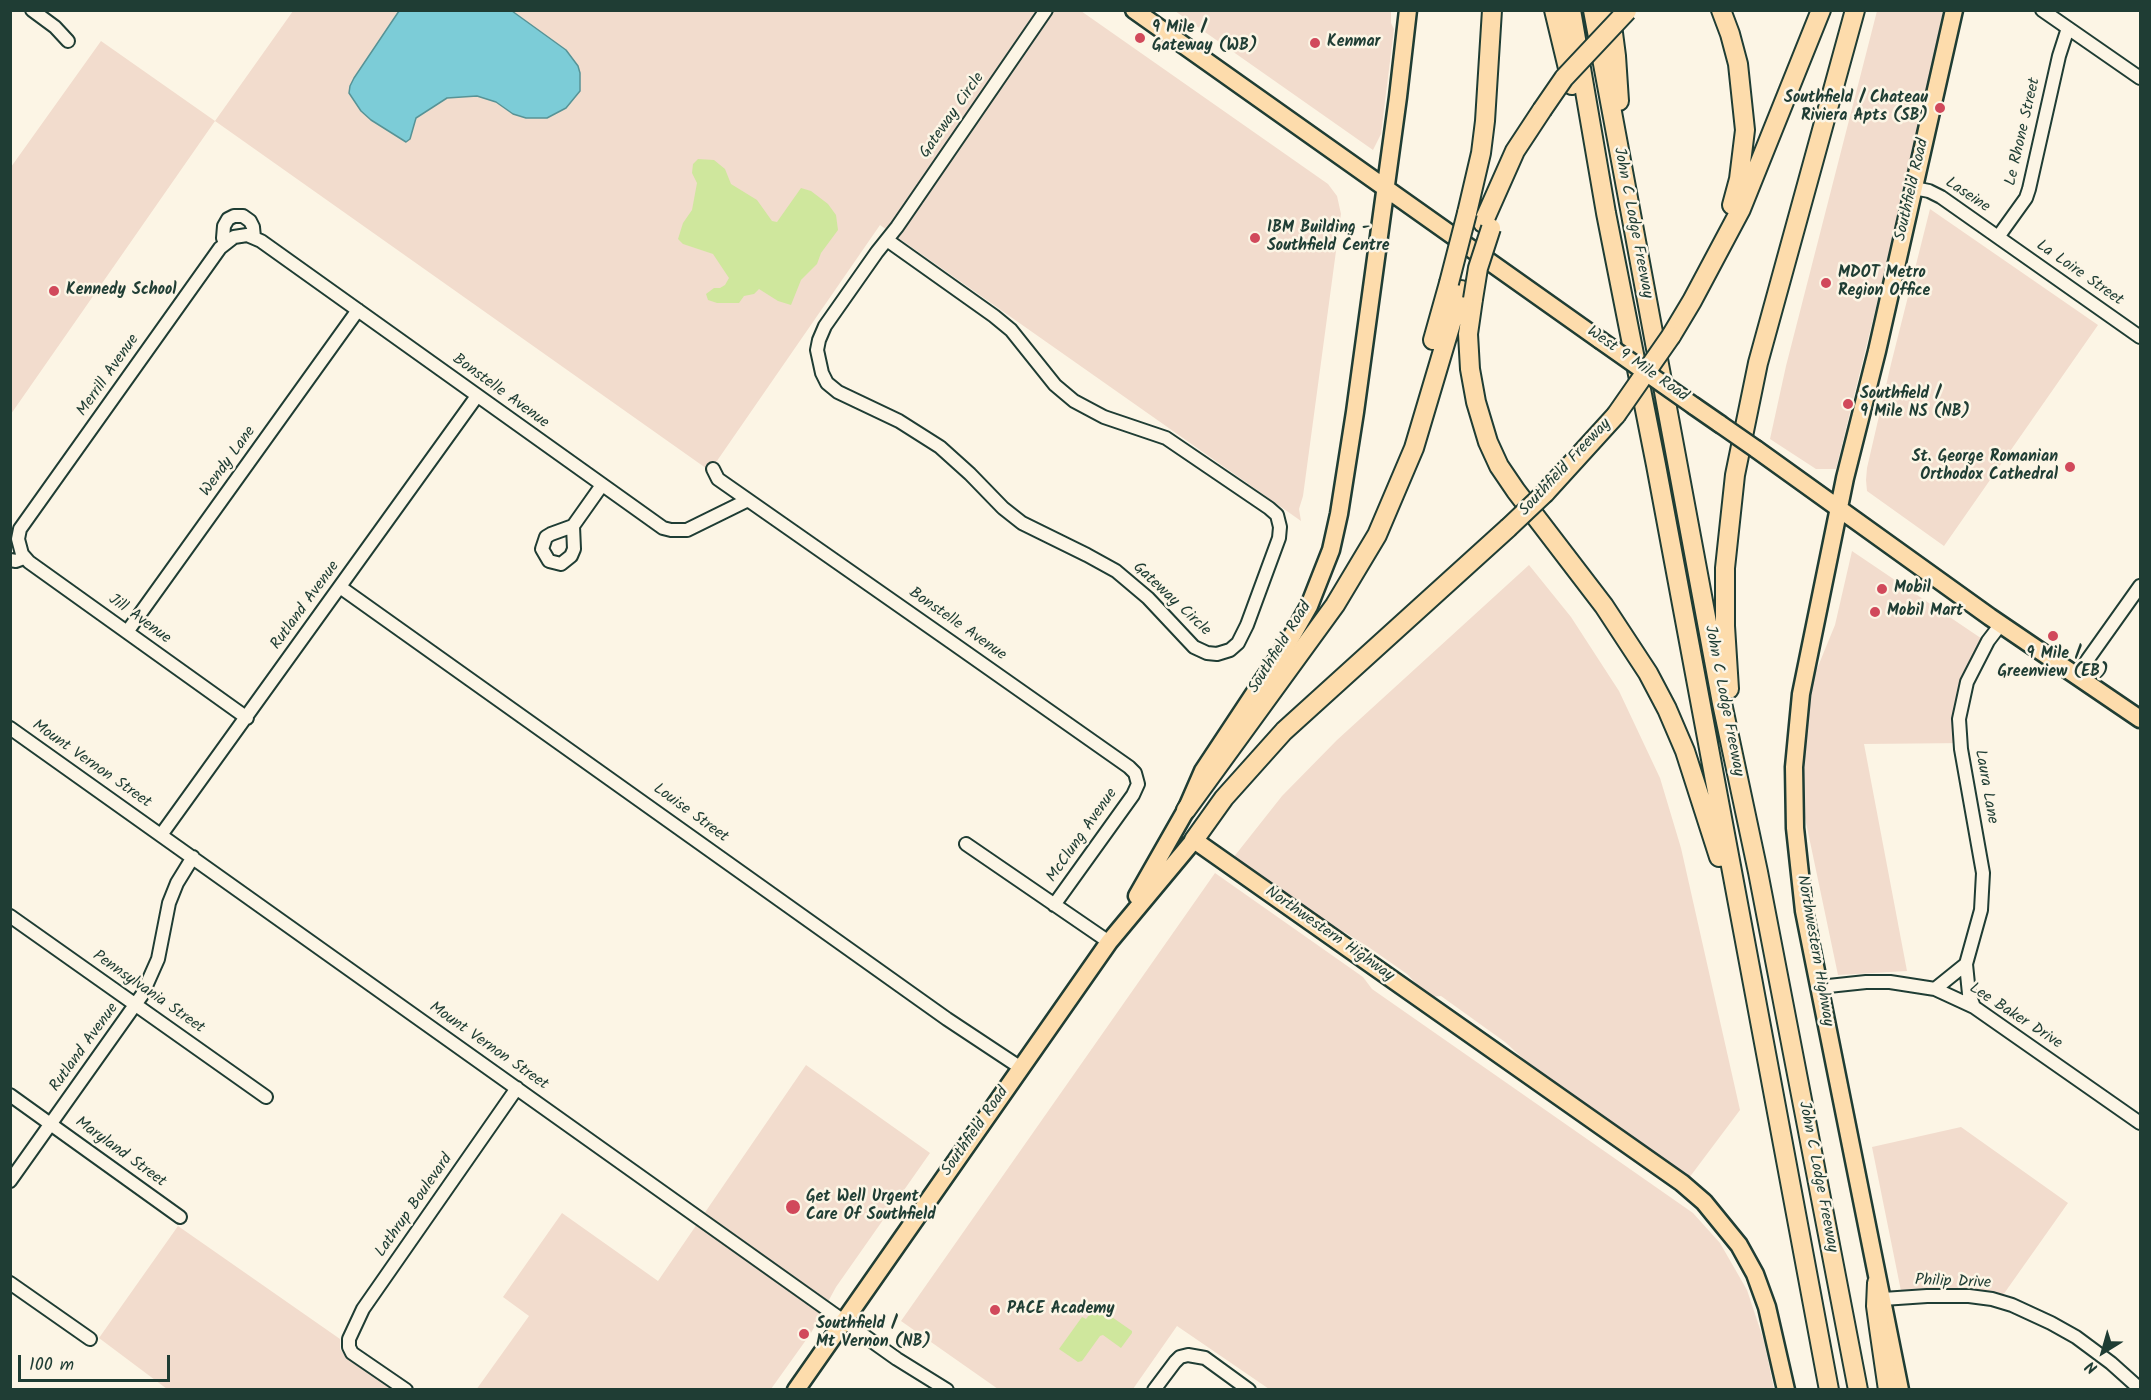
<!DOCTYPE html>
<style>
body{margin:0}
#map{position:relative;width:2151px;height:1400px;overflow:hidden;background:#fcf5e5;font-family:Kalam,sans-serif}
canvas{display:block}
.frame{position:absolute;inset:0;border:12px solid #1f3d34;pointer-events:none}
.north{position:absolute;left:2073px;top:1322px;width:60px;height:60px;-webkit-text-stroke:4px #fcf5e5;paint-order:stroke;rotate:217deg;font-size:16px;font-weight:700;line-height:24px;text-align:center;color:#1f3d34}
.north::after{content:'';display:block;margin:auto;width:21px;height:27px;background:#1f3d34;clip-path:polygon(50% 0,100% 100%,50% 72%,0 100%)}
.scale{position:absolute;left:18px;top:1355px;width:152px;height:27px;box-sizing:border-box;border:3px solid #1f3d34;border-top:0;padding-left:8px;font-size:18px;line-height:21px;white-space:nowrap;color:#1f3d34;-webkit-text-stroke:4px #fcf5e5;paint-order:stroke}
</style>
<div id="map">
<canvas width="2151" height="1400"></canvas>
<div class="frame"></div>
<div class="north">N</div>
<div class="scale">100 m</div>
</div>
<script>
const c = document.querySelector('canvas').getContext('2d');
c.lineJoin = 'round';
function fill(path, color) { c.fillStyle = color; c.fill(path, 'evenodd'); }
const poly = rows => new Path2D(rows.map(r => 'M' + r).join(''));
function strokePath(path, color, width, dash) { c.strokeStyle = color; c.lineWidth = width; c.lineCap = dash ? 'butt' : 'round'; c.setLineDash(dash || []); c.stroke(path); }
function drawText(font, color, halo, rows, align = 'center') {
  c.font = font + ' Kalam,sans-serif'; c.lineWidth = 5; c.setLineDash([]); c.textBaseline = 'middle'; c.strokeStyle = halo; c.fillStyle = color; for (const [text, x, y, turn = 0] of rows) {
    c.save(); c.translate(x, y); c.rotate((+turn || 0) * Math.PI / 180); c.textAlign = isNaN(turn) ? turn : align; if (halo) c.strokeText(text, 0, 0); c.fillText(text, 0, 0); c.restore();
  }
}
const built = poly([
 [293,11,1081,11,1328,184,1337,196,1341,214,1303,496,1299,509,1301,521,880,225,710,471,215,121,11,414,11,167,101,41,215,121],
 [1175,11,1391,11,1391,23,1394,29,1381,134,1373,150],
 [1877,11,1943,11,1919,133,1836,469,1816,469,1770,439,1786,366],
 [1930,209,2098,325,1944,546,1867,491,1866,480,1867,468,1891,364],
 [1852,551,1994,647,1981,666,1969,694,1965,715,1966,743,1864,744,1907,971,1838,975,1804,813,1803,747,1812,681,1835,625],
 [1529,565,1571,617,1619,691,1660,778,1681,848,1740,1110,1686,1182,1541,1075,1505,1042,1441,996,1431,997,1426,994,1407,974,1367,946,1344,932,1339,933,1233,858,1282,796,1337,740],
 [1215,873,1363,977,1372,989,1693,1213,1720,1243,1747,1290,1764,1341,1774,1389,1269,1389,1177,1326,1133,1389,998,1389,901,1321],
 [806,1065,930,1153,836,1287,811,1333,771,1389,476,1390,529,1316,503,1297,562,1213,658,1281],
 [1961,1127,2068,1203,2003,1295,1954,1289,1901,1291,1872,1147],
 [178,1226,340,1339,340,1349,346,1357,397,1389,167,1389,99,1338]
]);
const green = poly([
 [698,159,714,160,725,169,731,184,757,200,772,221,777,222,801,188,811,191,828,204,836,215,838,230,821,253,817,264,801,280,791,305,778,301,759,289,754,294,744,296,739,303,717,303,708,300,706,294,714,288,720,288,725,285,729,278,713,254,683,244,678,239,683,223,692,210,697,183,692,173,693,164],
 [1096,1306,1132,1331,1132,1333,1121,1348,1103,1335,1100,1336,1082,1361,1078,1362,1059,1349,1082,1317,1086,1319]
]);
const water = poly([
 [399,11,512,11,566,50,578,66,580,73,580,91,566,108,547,118,526,118,513,114,496,102,477,96,447,98,416,118,410,139,406,142,371,120,361,111,349,93,350,86,354,78,399,11]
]);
const minor = poly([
 [32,10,55,27,68,41],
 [2042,10,2140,78],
 [1914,188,1929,191,1941,197,2140,337],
 [1998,237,2026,198,2029,189,2059,56,2068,28],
 [887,240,994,316,1011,330,1055,385,1074,401,1104,417,1166,438,1269,508,1277,515,1280,527,1279,538,1247,625,1238,643,1230,650,1217,654,1207,653,1194,647,1148,598,1116,571,1087,555,1022,523,1003,508,970,474,940,447,899,421,838,392,827,383,822,373,817,350,819,340,825,326,877,252,897,227,1046,10],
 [225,243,223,238,224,226,228,219,234,216,243,216,250,221,253,227,254,237],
 [713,469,718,479,954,644,1129,767,1135,773,1138,784,1133,795,1054,905],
 [573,526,574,549,571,556,561,564,549,561,542,549,546,537,551,534,573,526,602,485],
 [10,560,16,561,24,558],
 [340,587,947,1019,1021,1068],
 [127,632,358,310],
 [2076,676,2140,586],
 [247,718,29,562,22,554,18,539,20,529,220,248,234,237,247,235,261,241,663,528,671,530,687,530,748,500],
 [10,728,897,1359,947,1390],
 [161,835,477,396],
 [966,844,1109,942],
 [10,916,266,1097],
 [1819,987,1866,982,1890,982,1935,989,1974,1007,2140,1123],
 [1935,989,1966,964],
 [1974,1007,1969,994,1966,964,1981,910,1983,873,1961,749,1959,719,1967,682,1988,641,2001,624],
 [10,1095,180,1217],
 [10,1181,142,995,158,959,169,903,177,883,193,857],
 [10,1283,90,1339],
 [1883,1299,1927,1296,1969,1296,1992,1299,2012,1305,2051,1323,2076,1337,2111,1363,2140,1389],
 [406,1390,352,1353,349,1347,349,1339,363,1309,517,1088],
 [1154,1390,1175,1362,1180,1357,1188,1355,1205,1358,1249,1390]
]);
const major = poly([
 [1134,10,1600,340],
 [1694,406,1720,424],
 [1756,449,1990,617,2140,719],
 [1137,896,1186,810,1203,771,1289,641,1309,606,1331,550,1339,514,1355,412,1398,97,1408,10],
 [796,1390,1109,942,1194,840,1682,1183,1704,1202,1739,1245,1755,1274,1767,1307,1786,1390],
 [1900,1390,1804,911,1795,828,1794,767,1801,694,1845,478,1877,351,1954,10]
]);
const highway = poly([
 [1554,10,1572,85],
 [1571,10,1606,213,1656,465,1829,1390],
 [1593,10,1722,703,1758,872,1858,1390],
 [1610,10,1616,56,1619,101],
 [1721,10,1730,34,1738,64,1745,130,1739,179,1732,205],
 [1467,213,1481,153,1485,121,1492,10],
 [1483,223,1515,151,1542,110],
 [1473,299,1468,334,1470,369,1476,402,1488,442,1499,466,1516,491,1604,606,1648,673,1667,709,1685,751,1719,857],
 [1671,336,1692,301,1741,209,1821,10],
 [1433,340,1449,283],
 [1545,493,1616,415],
 [1729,689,1725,626,1725,568,1735,475,1758,363,1855,10],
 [1186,810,1335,605,1377,535,1414,448,1461,290],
 [1194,840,1224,798,1284,731,1508,528],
 [1877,1283,1876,1306,1879,1328,1888,1390]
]);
const majorBridge = poly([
 [1600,340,1694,406],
 [1720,424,1756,449]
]);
const highwayBridge = poly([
 [1542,110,1564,78,1627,11],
 [1449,283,1467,213],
 [1473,299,1478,268,1491,228],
 [1616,415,1671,336],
 [1508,528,1545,493]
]);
const markers = [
 [1140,38,6,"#d1495b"],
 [1315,43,6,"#d1495b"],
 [1940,108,6,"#d1495b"],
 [1255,238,6,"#d1495b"],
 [1826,283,6,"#d1495b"],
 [54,291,6,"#d1495b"],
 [1848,404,6,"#d1495b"],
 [2070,467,6,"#d1495b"],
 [1882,589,6,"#d1495b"],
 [1875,612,6,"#d1495b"],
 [2053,636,6,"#d1495b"],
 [793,1207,8,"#d1495b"],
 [995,1310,6,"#d1495b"],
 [804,1334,6,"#d1495b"]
];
const poiNames = [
 ["9 Mile /",1152,29],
 ["Gateway (WB)",1152,47],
 ["Kenmar",1327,43],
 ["Southfield / Chateau",1928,99,"right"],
 ["Riviera Apts (SB)",1928,117,"right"],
 ["IBM Building -",1267,229],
 ["Southfield Centre",1267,247],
 ["MDOT Metro",1838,274],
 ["Region Office",1838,292],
 ["Kennedy School",66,291],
 ["Southfield /",1860,395],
 ["9 Mile NS (NB)",1860,413],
 ["St. George Romanian",2058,458,"right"],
 ["Orthodox Cathedral",2058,476,"right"],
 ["Mobil",1894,589],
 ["Mobil Mart",1887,612],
 ["9 Mile /",2053,655,"center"],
 ["Greenview (EB)",2053,673,"center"],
 ["Get Well Urgent",806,1198],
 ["Care Of Southfield",806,1216],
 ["PACE Academy",1007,1310],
 ["Southfield /",816,1325],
 ["Mt Vernon (NB)",816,1343]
];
const streetNames = [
 ["Gateway Circle",953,116,-55],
 ["Le Rhone Street",2024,132,-77],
 ["Southfield Road",1913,190,-77],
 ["Laseine",1967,196,34],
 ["John C Lodge Freeway",1632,223,79],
 ["La Loire Street",2079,274,35],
 ["West 9 Mile Road",1637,365,35],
 ["Merrill Avenue",109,376,-55],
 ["Bonstelle Avenue",500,392,36],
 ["Wendy Lane",229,462,-54],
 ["Southfield Freeway",1566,468,-47],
 ["Gateway Circle",1171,600,43],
 ["Rutland Avenue",306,606,-54],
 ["Jill Avenue",139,620,36],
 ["Bonstelle Avenue",957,625,35],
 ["Southfield Road",1281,648,-58],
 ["John C Lodge Freeway",1723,701,79],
 ["Mount Vernon Street",91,765,35],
 ["Laura Lane",1985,787,80],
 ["Louise Street",690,814,36],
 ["McClung Avenue",1083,836,-55],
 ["Northwestern Highway",1329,935,35],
 ["Northwestern Highway",1814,951,80],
 ["Pennsylvania Street",148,993,35],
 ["Lee Baker Drive",2015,1017,33],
 ["Mount Vernon Street",488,1047,35],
 ["Rutland Avenue",85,1048,-54],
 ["Southfield Road",976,1132,-55],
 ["Maryland Street",120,1153,36],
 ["John C Lodge Freeway",1817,1177,79],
 ["Lathrup Boulevard",415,1206,-55],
 ["Philip Drive",1953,1283,2]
];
fill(built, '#f2dccd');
fill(green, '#cfe79d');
fill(water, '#7cccd7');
strokePath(water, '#579396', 1.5);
strokePath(minor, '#1f3d34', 16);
strokePath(major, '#1f3d34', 21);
strokePath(highway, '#1f3d34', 22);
strokePath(minor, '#fcf5e5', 12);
strokePath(major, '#fddcac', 16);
strokePath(highway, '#fddcac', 18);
strokePath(majorBridge, '#1f3d34', 21, []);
strokePath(highwayBridge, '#1f3d34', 22, []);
strokePath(majorBridge, '#fddcac', 16);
strokePath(highwayBridge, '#fddcac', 18);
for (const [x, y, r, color] of markers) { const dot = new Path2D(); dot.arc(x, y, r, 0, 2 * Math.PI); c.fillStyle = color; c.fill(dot); strokePath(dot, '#fcf5e5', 2); }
drawText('bold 16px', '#1f3d34', '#fcf5e5', poiNames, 'left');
drawText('16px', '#1f3d34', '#fcf5e5', streetNames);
</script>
